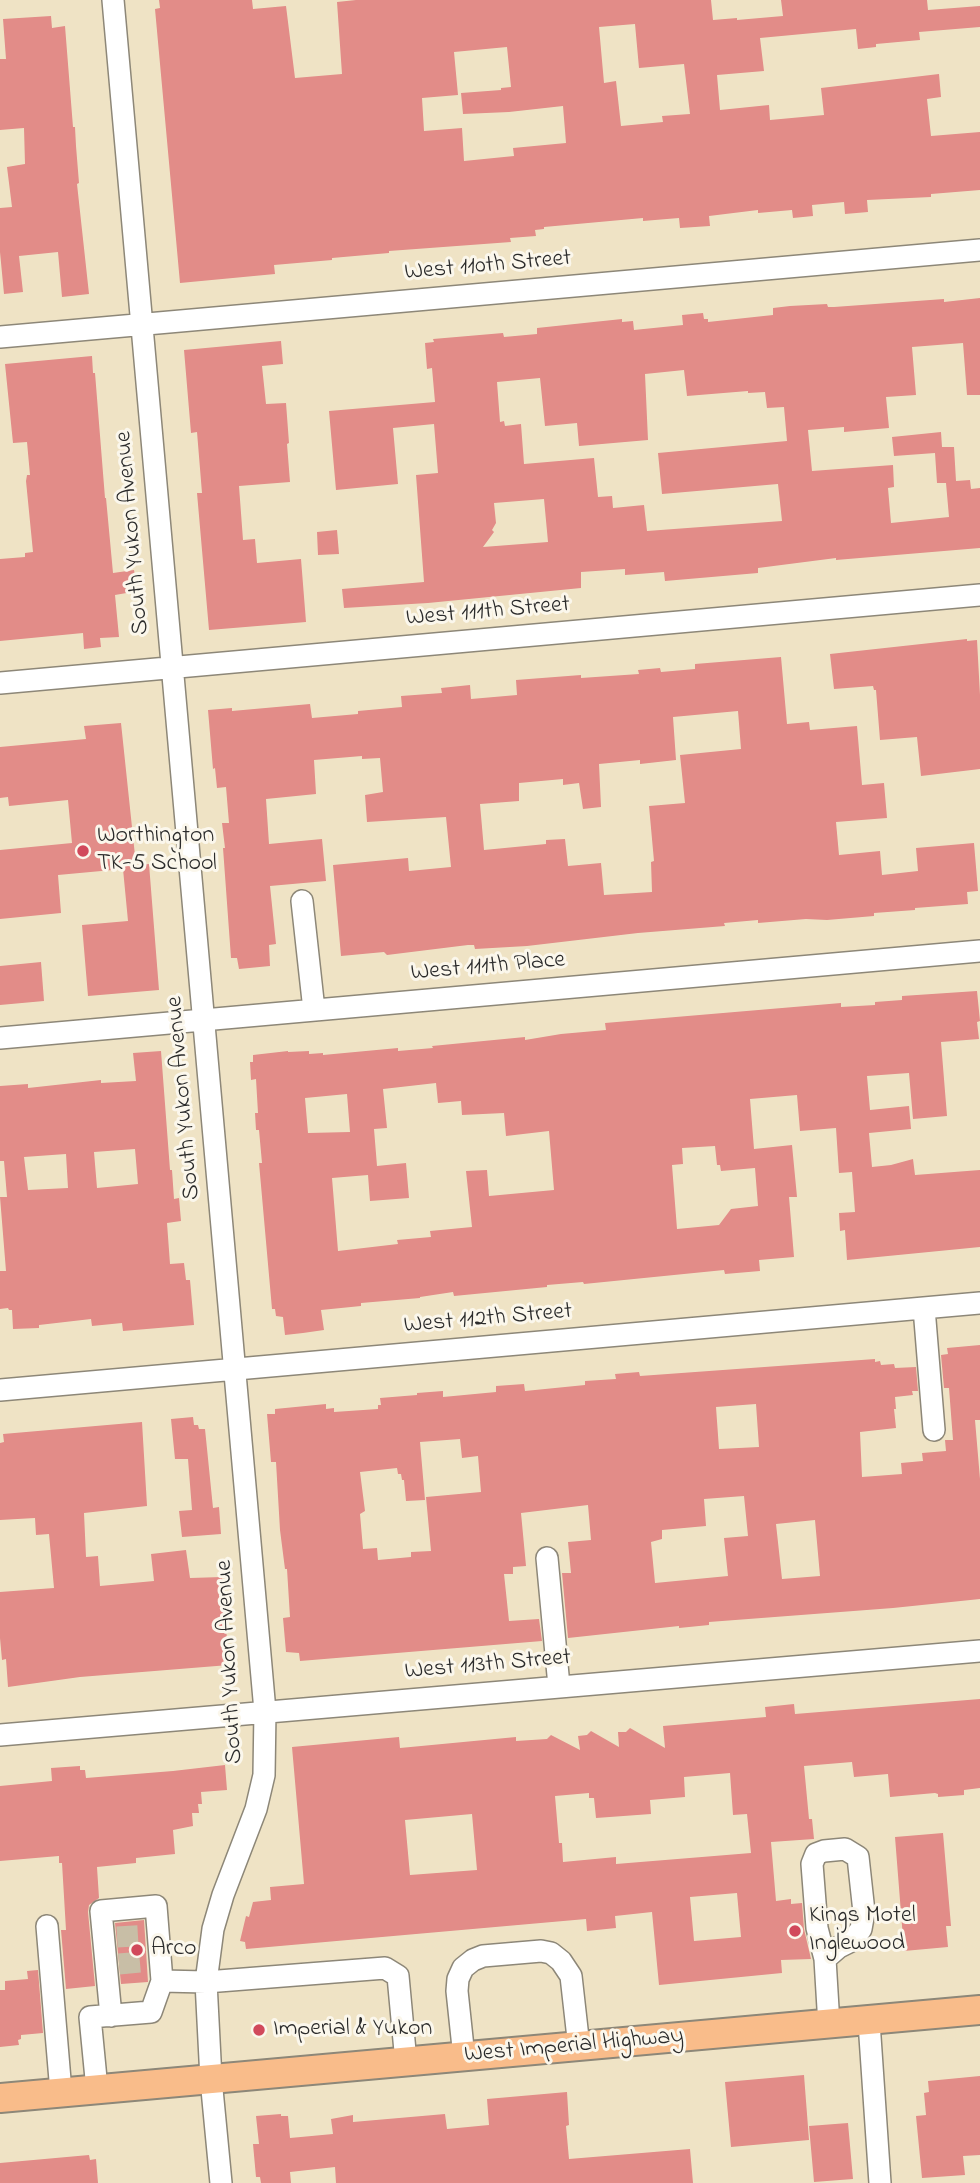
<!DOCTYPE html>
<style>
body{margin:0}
canvas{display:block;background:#efe3c5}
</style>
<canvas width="980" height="2183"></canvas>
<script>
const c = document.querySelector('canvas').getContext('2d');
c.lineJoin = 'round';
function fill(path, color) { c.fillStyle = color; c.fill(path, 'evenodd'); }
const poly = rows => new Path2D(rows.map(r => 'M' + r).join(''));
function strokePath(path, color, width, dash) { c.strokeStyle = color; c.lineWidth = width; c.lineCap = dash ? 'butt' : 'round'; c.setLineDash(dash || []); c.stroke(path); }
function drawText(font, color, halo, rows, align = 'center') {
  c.font = font + ' "Indie Flower",sans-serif'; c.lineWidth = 6; c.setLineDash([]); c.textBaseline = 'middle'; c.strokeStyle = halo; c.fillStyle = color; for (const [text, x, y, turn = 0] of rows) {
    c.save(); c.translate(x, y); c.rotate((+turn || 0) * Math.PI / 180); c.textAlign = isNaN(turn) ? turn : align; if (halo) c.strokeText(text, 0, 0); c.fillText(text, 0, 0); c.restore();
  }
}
const building = poly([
 [159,0,252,0,253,9,286,6,295,78,342,74,337,2,356,0,711,0,713,20,737,18,737,20,783,16,781,0,927,0,928,10,980,6,980,27,919,32,920,40,876,44,876,47,858,49,856,29,760,38,764,71,717,75,720,110,769,105,770,120,824,115,821,88,939,74,941,97,927,99,931,136,980,132,980,190,931,194,931,197,867,200,868,212,845,214,844,202,812,205,813,216,793,218,792,210,758,213,758,210,709,216,710,226,680,228,679,218,643,221,643,218,544,227,544,229,535,230,536,236,510,238,511,242,389,251,389,253,332,258,332,260,274,265,275,274,180,283,155,9,160,8],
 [635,24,639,68,684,64,690,114,662,116,663,122,621,126,616,81,604,83,599,27],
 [507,47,511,87,501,88,501,90,461,93,463,114,509,112,563,106,566,143,513,148,514,156,464,161,462,128,424,131,422,98,458,95,454,52],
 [51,16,52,28,65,26,73,127,75,127,76,146,79,183,77,184,89,294,62,297,58,252,19,256,23,292,4,294,0,252,0,208,12,207,7,167,25,164,24,128,0,130,0,59,6,59,3,19],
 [980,298,980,395,967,395,963,343,912,347,916,395,886,397,889,428,844,432,844,427,808,430,812,471,893,465,894,487,888,488,891,523,949,517,946,483,937,483,935,453,894,456,892,437,941,432,942,447,954,447,956,481,970,480,971,489,980,488,980,548,836,560,836,558,758,568,758,573,665,581,664,572,625,575,625,569,581,572,581,588,428,603,344,608,342,589,424,582,416,475,438,473,434,424,393,428,398,484,336,490,329,411,435,402,432,368,427,369,425,343,434,342,433,339,503,333,504,337,537,334,537,328,622,319,622,322,633,321,634,330,683,325,682,315,703,313,704,319,708,319,708,322,773,315,773,308,790,306,827,304,828,307,834,307,944,299,944,302],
 [684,370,687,396,748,391,748,393,765,392,767,408,784,407,787,441,658,453,662,494,778,484,782,521,647,531,644,505,613,508,612,496,598,497,594,458,524,464,521,424,505,426,504,421,500,422,497,382,540,378,545,426,577,423,579,446,648,440,645,374],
 [544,499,548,542,483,547,494,532,492,530,496,523,494,503],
 [281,341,283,364,262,366,266,404,286,403,289,443,287,444,290,482,239,486,243,540,255,539,257,563,301,559,306,622,209,630,197,493,202,493,197,432,191,433,184,350],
 [92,356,93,373,95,373,105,498,106,498,113,573,134,570,138,591,115,595,119,637,100,638,101,647,84,649,83,633,0,641,0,559,25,557,25,553,33,552,26,481,27,475,30,475,27,442,13,443,5,364],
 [337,530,339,554,318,555,317,532],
 [967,639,967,641,977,640,980,695,980,769,921,776,917,737,880,740,876,690,874,690,873,686,834,689,830,654],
 [781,657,787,724,809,722,810,730,857,726,862,785,884,783,887,818,836,822,839,855,880,851,882,875,918,871,916,848,974,843,978,891,967,892,968,904,915,908,915,910,874,913,874,916,827,920,806,919,758,923,758,920,724,923,725,926,638,933,527,946,475,949,474,945,468,945,387,955,384,952,341,956,333,865,408,858,409,871,451,867,446,817,367,822,365,795,383,792,380,758,362,759,362,756,314,760,316,794,266,799,269,844,322,839,326,881,270,886,276,944,269,945,270,966,239,969,237,958,231,958,223,848,225,848,222,823,229,823,226,787,217,788,215,768,213,769,208,710,232,708,232,711,310,704,312,718,358,714,358,711,402,707,401,696,442,693,441,688,470,685,471,699,517,695,516,680,581,675,581,678,639,674,638,670,660,668,661,672,695,669,695,664],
 [738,711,741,749,680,755,685,803,649,806,654,861,651,862,652,892,604,895,601,863,568,866,565,839,546,840,546,844,484,850,480,804,519,801,519,783,563,779,563,785,579,783,583,809,601,807,599,764,640,760,640,764,676,760,673,717],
 [121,723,136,865,149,864,159,990,88,996,82,925,128,921,123,869,58,875,61,913,0,919,0,850,72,843,68,800,9,806,8,797,0,798,0,747,86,739,84,726],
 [41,962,44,1001,0,1005,0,966],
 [977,991,980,1021,977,1022,979,1039,941,1042,947,1116,913,1119,909,1073,867,1076,870,1110,909,1106,911,1129,869,1133,872,1167,891,1165,913,1159,915,1175,980,1170,980,1247,847,1260,845,1230,840,1231,839,1213,855,1212,852,1172,839,1173,836,1128,800,1131,797,1095,750,1099,754,1149,792,1145,797,1197,789,1197,794,1257,759,1260,760,1271,725,1274,724,1270,584,1284,583,1282,547,1285,547,1287,454,1296,453,1292,420,1297,420,1298,361,1303,361,1306,321,1310,324,1330,303,1333,285,1335,283,1317,276,1316,275,1309,272,1309,259,1163,262,1163,259,1130,256,1130,255,1113,258,1113,256,1079,251,1080,250,1062,253,1062,253,1055,288,1051,288,1052,309,1051,309,1054,323,1053,323,1055,398,1048,398,1051,433,1048,432,1046,525,1037,525,1040,561,1034,606,1030,605,1023,841,1003,841,1007,875,1005,875,1002,902,1000,902,996],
 [436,1083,438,1103,461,1101,462,1115,504,1113,506,1136,549,1131,554,1190,489,1196,487,1170,466,1171,472,1227,430,1231,431,1237,397,1240,398,1244,338,1251,332,1178,368,1175,370,1201,409,1198,406,1163,377,1166,374,1129,387,1128,383,1089],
 [347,1094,350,1132,308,1133,305,1098],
 [715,1146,717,1165,720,1165,721,1171,755,1168,758,1206,731,1209,719,1225,677,1229,672,1165,683,1164,682,1148],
 [161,1051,170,1170,172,1170,174,1199,179,1198,181,1221,167,1223,170,1264,184,1263,186,1280,190,1280,194,1325,123,1331,122,1323,92,1326,91,1319,39,1325,39,1328,13,1329,12,1310,9,1310,8,1308,0,1309,0,1271,6,1271,0,1197,7,1197,4,1161,0,1161,0,1086,28,1084,28,1088,101,1080,101,1083,136,1081,133,1053],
 [135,1149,138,1184,97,1188,94,1152],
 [66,1154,68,1188,28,1190,24,1157],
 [980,1345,980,1420,975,1420,980,1479,980,1599,893,1608,709,1622,709,1625,679,1628,679,1626,568,1638,562,1573,571,1573,568,1542,591,1540,588,1505,521,1513,526,1566,513,1567,513,1574,504,1574,509,1621,539,1619,542,1641,300,1661,299,1653,286,1652,283,1618,290,1617,287,1569,285,1569,280,1530,276,1462,271,1462,267,1414,275,1414,275,1409,326,1404,326,1409,334,1408,334,1412,378,1409,378,1405,381,1405,380,1398,417,1395,417,1393,443,1391,443,1397,496,1392,496,1386,524,1384,525,1391,585,1385,585,1381,616,1379,615,1374,639,1372,640,1376,875,1359,875,1362,880,1361,881,1365,894,1364,895,1368,916,1367,918,1391,912,1391,913,1395,895,1397,896,1409,894,1409,896,1428,860,1432,862,1477,902,1474,901,1463,923,1461,922,1453,946,1451,945,1440,953,1440,949,1388,944,1388,941,1355,948,1354,947,1348],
 [756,1404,759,1447,719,1449,716,1407],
 [460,1439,462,1458,478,1456,481,1492,426,1497,431,1551,411,1552,411,1557,378,1560,377,1548,363,1549,360,1514,365,1511,360,1472,397,1468,398,1474,401,1474,402,1480,404,1480,406,1501,425,1500,420,1442],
 [744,1496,748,1536,724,1538,728,1576,655,1583,651,1542,662,1539,662,1530,706,1526,704,1499],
 [815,1520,820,1576,782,1579,776,1524],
 [193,1417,194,1425,198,1425,199,1429,205,1429,213,1508,219,1507,221,1534,182,1537,179,1511,192,1510,188,1459,175,1459,171,1419],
 [142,1422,147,1506,84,1513,86,1557,98,1556,100,1586,154,1581,151,1554,186,1550,190,1578,222,1577,229,1665,80,1677,8,1687,6,1659,2,1660,0,1638,0,1592,54,1588,49,1534,36,1535,35,1518,0,1520,0,1443,4,1442,3,1434],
 [980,1699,980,1788,964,1790,964,1795,938,1797,938,1794,935,1793,890,1797,888,1774,854,1777,852,1762,804,1766,809,1819,812,1819,814,1839,771,1842,776,1901,791,1899,791,1904,802,1903,804,1929,811,1959,781,1960,782,1973,659,1985,652,1912,615,1916,616,1928,587,1931,586,1919,246,1949,245,1942,240,1941,246,1916,249,1917,253,1902,271,1900,270,1887,304,1884,292,1747,399,1737,400,1748,516,1737,516,1741,547,1739,551,1735,580,1750,578,1736,587,1735,591,1731,619,1747,618,1732,626,1732,630,1728,665,1748,663,1726,766,1717,765,1707,794,1704,795,1714],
 [730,1773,733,1815,747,1814,751,1853,616,1864,616,1857,563,1862,562,1843,559,1843,555,1796,589,1793,589,1798,594,1798,596,1818,651,1814,650,1800,685,1797,684,1777],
 [472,1814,477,1870,410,1875,405,1820],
 [737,1893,741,1937,694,1941,690,1897],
 [225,1765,227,1790,201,1792,202,1804,198,1804,199,1813,192,1813,193,1826,173,1830,175,1854,136,1858,136,1863,97,1867,99,1898,89,1905,88,1912,95,1986,66,1989,61,1930,66,1930,62,1863,59,1863,59,1856,0,1861,0,1786,52,1781,51,1768,80,1766,80,1770,85,1770,86,1778,173,1771],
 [943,1833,951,1926,946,1926,948,1947,904,1951,895,1837],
 [144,1920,148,1982,121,1984,115,1923],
 [38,1970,43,2033,21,2035,21,2039,18,2040,19,2045,0,2047,0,1990,5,1990,5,1981,28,1979,27,1971],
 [804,2075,809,2140,731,2147,725,2082],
 [980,2076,980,2155,963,2156,965,2175,922,2178,916,2116,926,2115,924,2093,929,2092,928,2081],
 [567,2092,569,2125,566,2126,569,2159,690,2149,693,2183,336,2183,335,2167,290,2172,291,2183,261,2183,260,2177,256,2177,253,2144,259,2144,256,2116,281,2114,281,2116,288,2116,290,2138,333,2134,331,2119,353,2115,353,2122,445,2114,447,2129,489,2125,487,2099],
 [848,2123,853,2179,814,2182,809,2126],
 [89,2155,90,2160,96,2159,98,2183,0,2183,0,2163]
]);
const minorTunnel = poly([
 [117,1937,150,1935],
 [119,1964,152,1961]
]);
const minor = poly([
 [113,0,265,1711,264,1775,256,1809,223,1895,213,1929,206,1982,211,2079,221,2183],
 [0,337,980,250],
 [0,683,980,595],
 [302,901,314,1010],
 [0,1038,980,951],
 [924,1308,934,1430],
 [0,1390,980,1303],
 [547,1558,559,1686],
 [0,1735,980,1651],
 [47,1926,61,2092],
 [825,1959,839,1947,853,1940,861,1929,864,1912,858,1857,845,1849,824,1851,816,1854,812,1864,817,1928,825,1959,829,2025],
 [111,2016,101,1911,156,1906,162,1981],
 [869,2022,880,2183],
 [464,2057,457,1991,458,1979,463,1968,473,1960,483,1956,541,1951,551,1953,561,1961,571,1976,579,2047],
 [97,2089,90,2017,151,2012,162,1981,206,1982,385,1968,398,1976,406,2062]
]);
const major = poly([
 [0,2098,980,2010]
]);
const markers = [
 [83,851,7,"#d1495b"],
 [795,1931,7,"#d1495b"],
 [137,1950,7,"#d1495b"],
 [259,2030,7,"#d1495b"]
];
const streetNames = [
 ["West 110th Street",488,267,-5],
 ["South Yukon Avenue",134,533,-95],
 ["West 111th Street",488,613,-5],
 ["West 111th Place",488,968,-5],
 ["South Yukon Avenue",185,1098,-95],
 ["West 112th Street",488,1320,-5],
 ["South Yukon Avenue",231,1662,-93],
 ["West 113th Street",488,1666,-5],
 ["West Imperial Highway",574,2047,-5]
];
const poiNames = [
 ["Worthington",97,837],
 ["TK-5 School",97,865],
 ["Kings Motel",809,1917],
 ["Inglewood",809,1945],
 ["Arco",151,1950],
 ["Imperial & Yukon",273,2030]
];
fill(building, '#e28c88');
strokePath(minorTunnel, '#c8bea6', 21, [21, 10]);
strokePath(minor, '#8d8778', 24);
strokePath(major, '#8d8778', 32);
strokePath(minor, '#fff', 21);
strokePath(major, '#f9bc8a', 28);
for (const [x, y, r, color] of markers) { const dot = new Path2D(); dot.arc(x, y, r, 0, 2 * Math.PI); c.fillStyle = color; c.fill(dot); strokePath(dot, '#fbf7ec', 2.5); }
drawText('24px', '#2b2b2b', '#fbf7ec', streetNames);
drawText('24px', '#2b2b2b', '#fbf7ec', poiNames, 'left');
</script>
